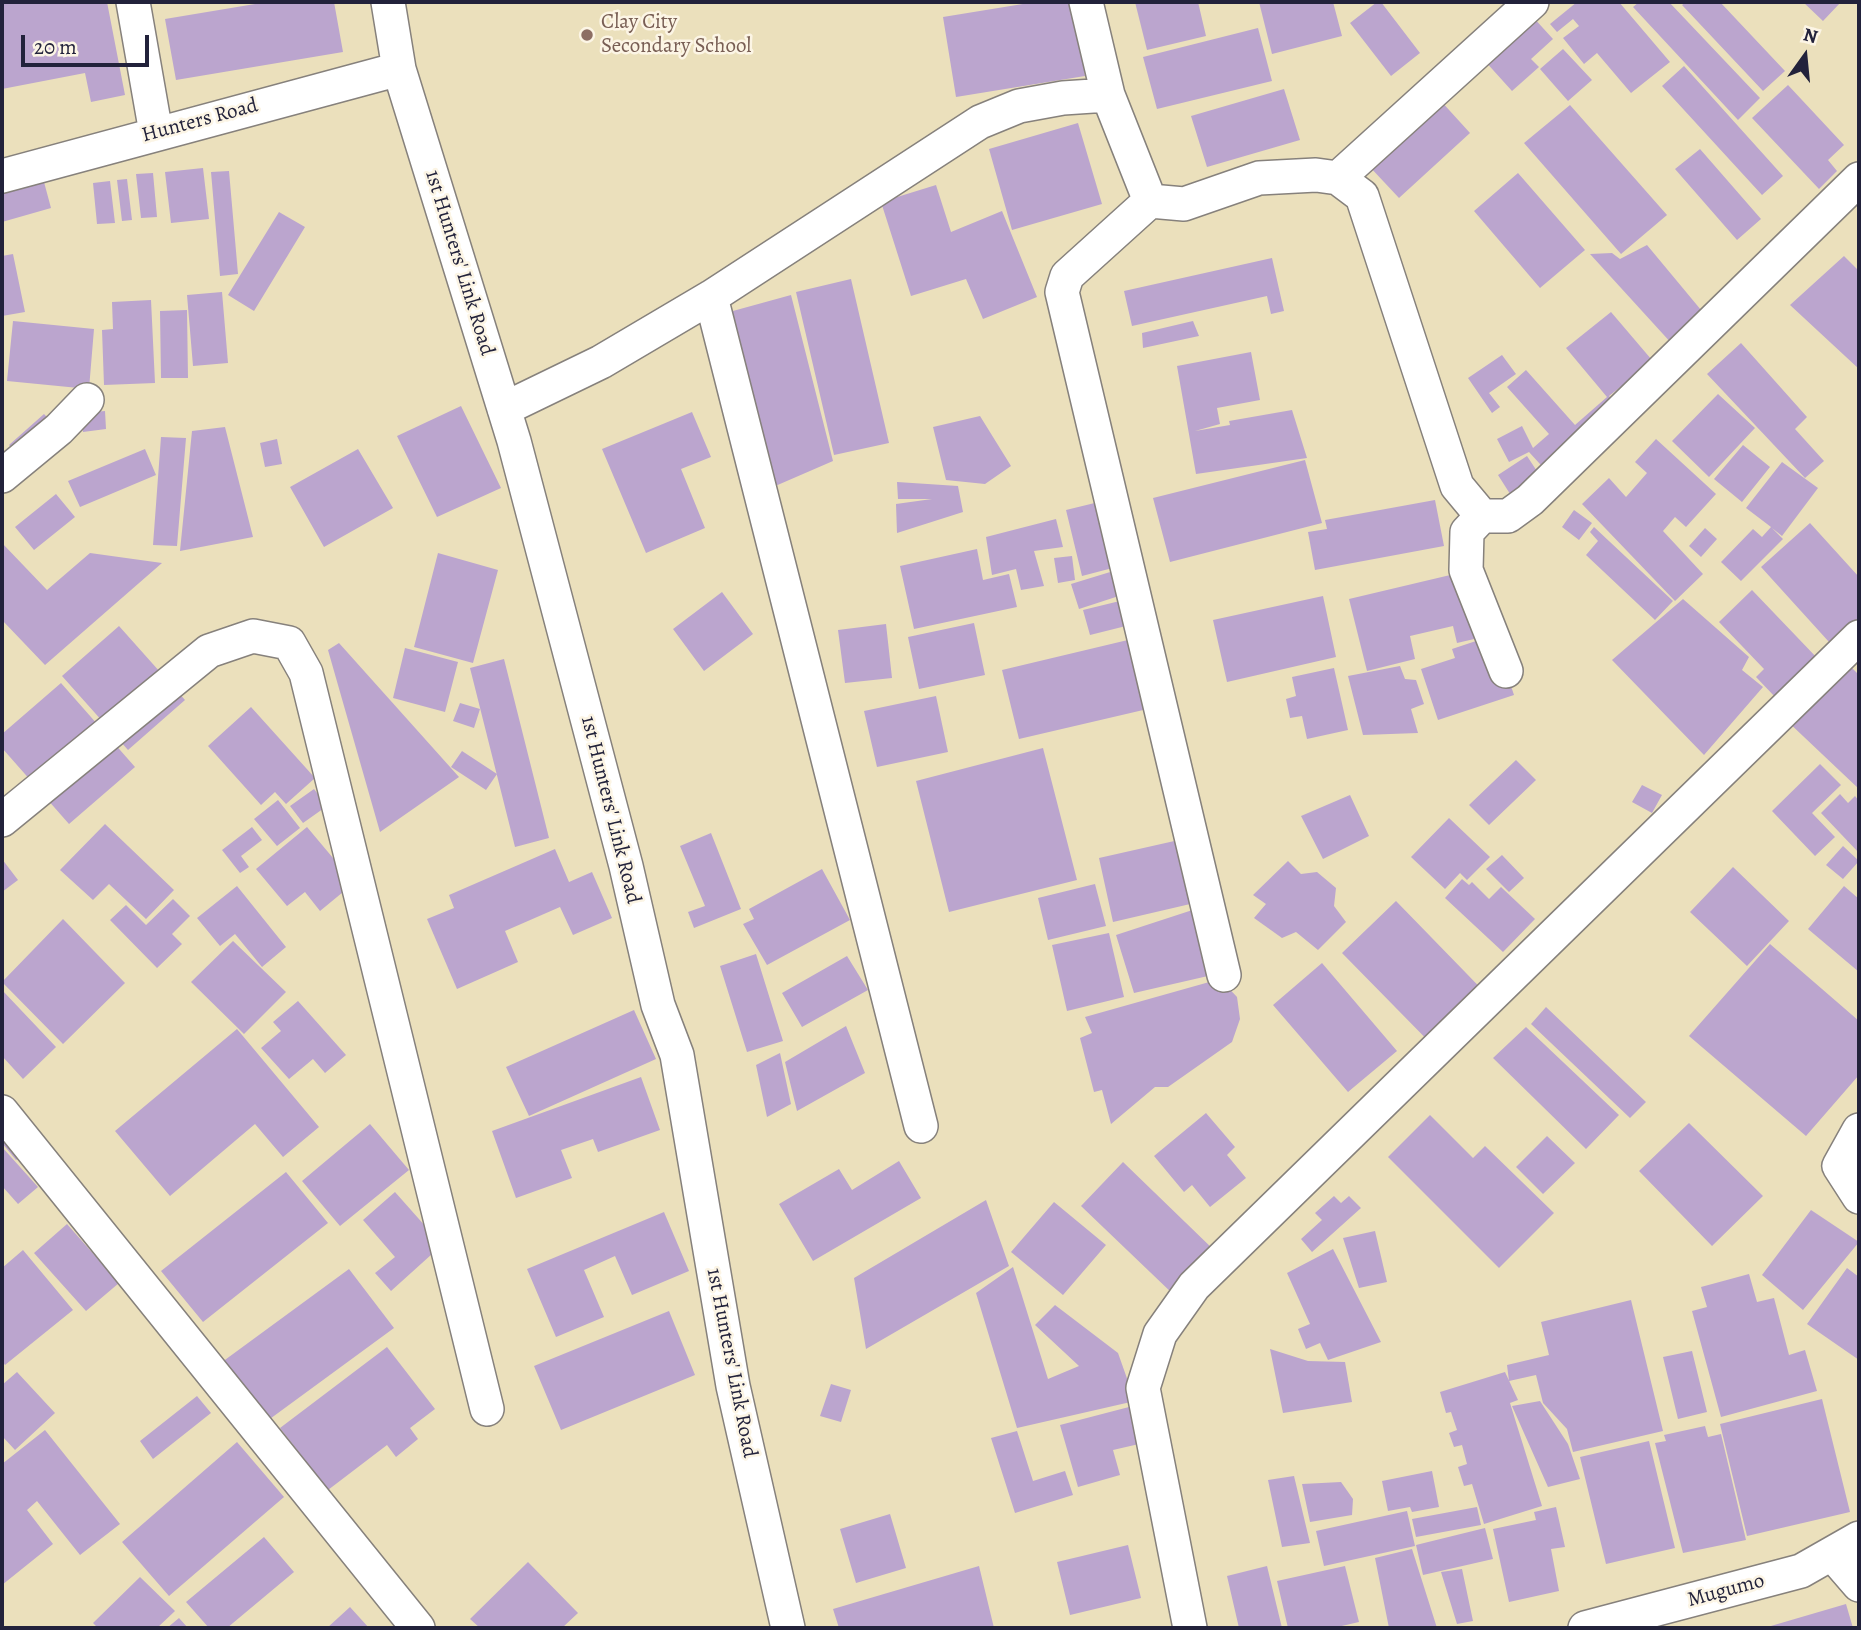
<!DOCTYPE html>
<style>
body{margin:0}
#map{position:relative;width:1861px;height:1630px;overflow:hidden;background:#ebe0bc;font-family:Alegreya,serif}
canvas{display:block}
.frame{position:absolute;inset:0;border:4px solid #22223b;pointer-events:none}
.north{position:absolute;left:1770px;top:21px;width:70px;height:70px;-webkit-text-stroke:5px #fcf5e5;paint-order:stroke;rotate:15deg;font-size:19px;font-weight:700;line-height:28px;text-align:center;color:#22223b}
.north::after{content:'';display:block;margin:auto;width:24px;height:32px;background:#22223b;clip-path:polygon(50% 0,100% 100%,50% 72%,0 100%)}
.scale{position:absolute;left:21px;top:35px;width:128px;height:32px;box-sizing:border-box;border:4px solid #22223b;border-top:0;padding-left:9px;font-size:21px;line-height:24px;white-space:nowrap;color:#22223b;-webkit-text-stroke:5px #fcf5e5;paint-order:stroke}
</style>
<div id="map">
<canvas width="1861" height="1630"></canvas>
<div class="frame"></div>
<div class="north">N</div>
<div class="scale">20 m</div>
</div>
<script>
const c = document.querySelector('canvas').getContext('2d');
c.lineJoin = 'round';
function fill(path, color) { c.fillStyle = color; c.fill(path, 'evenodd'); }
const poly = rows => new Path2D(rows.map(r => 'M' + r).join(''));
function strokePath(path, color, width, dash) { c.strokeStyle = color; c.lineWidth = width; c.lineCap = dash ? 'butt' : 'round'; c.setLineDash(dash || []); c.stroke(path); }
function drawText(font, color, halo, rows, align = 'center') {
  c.font = font + ' Alegreya,serif'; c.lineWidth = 5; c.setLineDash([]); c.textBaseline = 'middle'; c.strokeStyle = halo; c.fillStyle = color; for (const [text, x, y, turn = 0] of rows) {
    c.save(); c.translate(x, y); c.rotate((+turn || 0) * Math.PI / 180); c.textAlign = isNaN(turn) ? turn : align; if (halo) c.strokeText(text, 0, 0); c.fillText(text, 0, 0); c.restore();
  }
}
const building = poly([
 [2,2,107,2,125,95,91,102,85,73,2,89],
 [267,2,334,2,343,52,176,80,165,19],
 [1035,2,1072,2,1085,76,956,97,943,17],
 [1135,2,1198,2,1206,36,1147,50],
 [1259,2,1333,2,1342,36,1272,54],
 [1377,2,1381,2,1420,53,1391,76,1350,23],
 [1577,2,1619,2,1670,62,1631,93,1597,53,1584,64,1563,38,1579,26,1573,19,1557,32,1550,24],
 [1639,2,1669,2,1760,98,1738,120,1633,7],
 [1686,2,1720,2,1785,71,1763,91,1682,5],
 [1803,2,1841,2,1823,21],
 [1532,16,1553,39,1531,59,1539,67,1512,91,1484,60],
 [1258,28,1272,81,1157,109,1143,57],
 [1563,49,1592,80,1568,101,1540,69],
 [1684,66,1783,176,1762,195,1662,86],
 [1788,85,1844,145,1828,160,1837,171,1819,189,1752,118],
 [1284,89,1300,140,1207,167,1191,116],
 [1440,100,1470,133,1399,198,1369,166],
 [1570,105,1667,215,1621,254,1524,143],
 [1078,123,1102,204,1012,230,989,149],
 [1700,149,1761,219,1737,240,1675,169],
 [203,168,209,219,171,223,165,172],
 [229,171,238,274,220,276,211,172],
 [153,173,157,217,141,218,136,174],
 [1518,173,1585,250,1540,288,1474,211],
 [127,179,132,220,122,221,117,180],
 [110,181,115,223,97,224,93,183],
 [44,182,51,208,2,222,2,194],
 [936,185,951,232,1002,211,1037,297,983,319,966,279,911,296,881,202],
 [279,212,305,227,254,311,228,295],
 [1647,245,1706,316,1673,345,1590,254,1612,253,1620,259],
 [13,254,25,312,2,316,2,256],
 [1844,256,1859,271,1859,369,1790,305],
 [1272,258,1284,311,1271,314,1267,296,1132,326,1124,291],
 [851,279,889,443,834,455,796,292],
 [222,292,228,363,193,366,187,295],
 [791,295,833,461,773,487,722,314],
 [151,300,155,383,104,385,102,330,113,329,112,302],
 [187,310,188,378,161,378,160,311],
 [1611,312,1663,373,1633,398,1623,385,1609,396,1624,413,1560,486,1529,452,1509,462,1497,439,1522,426,1533,448,1549,434,1507,387,1526,370,1575,425,1607,397,1566,348],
 [13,321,94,329,89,389,7,381],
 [1193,321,1199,336,1143,348,1142,333],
 [1741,343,1807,417,1795,429,1824,461,1805,478,1707,374],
 [1251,352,1260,400,1217,408,1220,424,1195,431,1230,425,1229,421,1292,410,1307,458,1196,474,1177,366],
 [1502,355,1516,374,1489,393,1500,407,1492,413,1468,378],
 [1718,394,1755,428,1709,477,1672,441],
 [461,406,501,488,437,517,397,436],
 [105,411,106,429,83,432,81,413],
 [692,412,711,457,681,469,705,528,646,553,602,449],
 [44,414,56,427,21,458,9,445],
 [980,416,1011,466,985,484,946,480,933,427],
 [225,427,253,537,180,551,192,431],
 [161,437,186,438,177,546,153,545],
 [277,439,282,464,265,467,260,443],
 [1656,439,1716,494,1686,527,1675,517,1663,531,1703,574,1675,601,1582,504,1609,478,1626,497,1647,473,1635,462],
 [1743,445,1770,467,1742,502,1714,479],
 [145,449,156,475,80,507,68,481],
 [358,449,393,508,324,547,290,487],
 [1527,456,1556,500,1526,519,1498,475],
 [1305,460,1322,523,1170,562,1153,498],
 [1782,462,1818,488,1782,536,1772,528,1783,539,1741,581,1721,562,1753,529,1762,537,1771,527,1746,508],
 [897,482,958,486,963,512,897,533,896,504,932,499,898,499],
 [56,494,75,517,34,550,15,527],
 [1107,500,1124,565,1082,576,1066,510],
 [1435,500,1444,546,1315,570,1308,532,1327,529,1325,520],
 [1574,510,1592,523,1579,540,1562,527],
 [1056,519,1063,547,1034,551,1044,586,1021,590,1016,569,992,575,986,537],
 [1810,523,1859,577,1859,635,1839,653,1761,567],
 [1594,527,1673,601,1655,620,1586,555,1598,541,1590,532],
 [1705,528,1717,539,1701,557,1689,546],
 [2,543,47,590,90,553,162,563,45,665,2,620],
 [977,549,983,580,1009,574,1017,607,914,629,900,566],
 [438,553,498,570,473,663,414,647],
 [1072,556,1075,580,1058,583,1054,558],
 [1484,567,1500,633,1457,643,1453,626,1410,636,1415,659,1367,671,1349,599],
 [1120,569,1128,593,1079,609,1071,584],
 [1752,590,1819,660,1777,699,1756,677,1764,669,1719,622],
 [722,592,753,634,704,671,673,629],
 [1323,596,1336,657,1227,682,1213,620],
 [1128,599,1134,624,1090,635,1083,610],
 [1683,599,1749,657,1742,670,1763,687,1704,755,1612,660],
 [974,623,985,675,919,689,908,637],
 [886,624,892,678,845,683,838,630],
 [119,626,185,700,128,750,62,676],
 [1153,634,1169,704,1019,739,1002,670],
 [1494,635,1514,695,1438,720,1421,669,1455,658,1452,649],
 [339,643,459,777,380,832,328,650],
 [405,648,458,662,445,712,393,698],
 [504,659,549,838,515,847,470,668],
 [1843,659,1859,675,1859,789,1785,719],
 [1400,666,1405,679,1416,680,1424,704,1411,709,1418,733,1363,735,1348,676],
 [1334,668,1348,730,1307,739,1302,716,1290,718,1286,699,1296,696,1292,677],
 [61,683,135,767,69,824,2,748,2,734],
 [936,696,948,752,877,767,864,711],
 [460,703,480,709,474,728,453,721],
 [251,707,315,778,286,804,275,792,261,805,208,746],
 [1043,748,1077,880,949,912,916,781],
 [462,751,497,774,486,790,451,767],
 [1516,760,1536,780,1489,825,1469,805],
 [1820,764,1841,785,1812,813,1835,837,1815,856,1772,811],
 [1642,785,1662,795,1652,813,1632,802],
 [314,789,327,806,303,823,290,806],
 [1840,794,1848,803,1855,796,1859,801,1859,853,1821,813],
 [1350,795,1369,836,1323,859,1301,816],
 [278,800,300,828,277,846,254,819],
 [1449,818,1490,857,1467,880,1460,873,1445,889,1411,857],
 [105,824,174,890,146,919,109,884,93,900,60,870],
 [252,827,262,840,241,856,249,867,240,873,222,850],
 [307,827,354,883,320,911,305,892,287,906,256,869],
 [711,833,741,909,694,928,688,912,705,906,680,846],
 [1201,835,1216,898,1113,922,1099,858],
 [1843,846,1859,861,1843,879,1826,865],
 [555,849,569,882,592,872,612,918,573,935,560,907,505,931,518,962,457,989,427,919,454,908,449,895],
 [1502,855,1524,878,1509,892,1486,869],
 [2,859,18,880,2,892],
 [1288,861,1301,874,1317,872,1336,888,1334,906,1346,922,1318,950,1296,932,1282,938,1254,918,1266,904,1253,895],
 [1733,867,1789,921,1747,966,1690,912],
 [822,869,850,920,767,965,743,924,754,919,749,909],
 [1462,879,1469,885,1472,882,1489,899,1501,887,1535,919,1503,952,1445,898],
 [1095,884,1106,926,1048,940,1038,898],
 [237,886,286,947,262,967,235,934,220,946,197,918],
 [1844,886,1859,899,1859,972,1808,929],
 [173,899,190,916,172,934,182,944,157,968,110,920,126,905,146,925],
 [1396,901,1501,1009,1448,1061,1342,953],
 [1217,902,1239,978,1237,986,1221,973,1134,993,1116,935],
 [63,919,125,983,63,1044,2,982],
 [1109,933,1124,997,1067,1011,1052,945],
 [233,941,286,992,244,1034,191,982],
 [1770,944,1859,1021,1859,1075,1806,1136,1689,1036],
 [756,954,783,1041,747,1052,720,966],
 [847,956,868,990,802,1027,782,993],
 [1322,963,1397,1051,1348,1092,1273,1005],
 [1220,979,1237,997,1240,1019,1232,1042,1168,1087,1155,1087,1111,1124,1102,1090,1094,1092,1080,1038,1092,1033,1085,1017],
 [2,990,56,1047,23,1079,2,1056],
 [298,1001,346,1055,325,1073,313,1059,289,1079,261,1048,281,1031,273,1022],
 [1546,1007,1646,1102,1630,1118,1531,1024],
 [634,1010,656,1059,529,1116,506,1067],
 [846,1026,865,1073,797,1111,785,1062],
 [1526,1027,1619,1115,1586,1149,1493,1058],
 [237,1029,319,1127,283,1157,255,1124,170,1196,115,1131],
 [780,1053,791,1104,767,1117,756,1065],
 [641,1077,660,1130,598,1152,593,1139,561,1150,572,1178,516,1198,492,1131],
 [1206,1113,1235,1147,1227,1155,1246,1178,1210,1207,1192,1185,1184,1192,1154,1156],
 [1430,1115,1473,1158,1485,1146,1554,1213,1499,1268,1388,1157],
 [1689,1123,1763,1196,1712,1246,1639,1171],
 [370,1124,409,1170,340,1226,302,1181],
 [2,1125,25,1153,16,1160,2,1143],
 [1547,1136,1575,1163,1543,1194,1516,1167],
 [2,1147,38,1187,18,1204,2,1186],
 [899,1161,921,1198,813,1261,779,1204,839,1169,852,1190],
 [1123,1162,1216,1252,1174,1295,1081,1206],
 [286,1172,328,1223,203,1322,161,1271],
 [395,1192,442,1245,391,1291,375,1273,395,1257,363,1220],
 [1334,1196,1341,1203,1349,1196,1361,1208,1312,1252,1301,1239,1322,1220,1315,1213],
 [986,1200,1009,1266,866,1349,854,1278],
 [1054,1202,1106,1245,1063,1295,1011,1252],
 [1811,1210,1859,1242,1803,1310,1762,1275],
 [664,1212,689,1271,632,1295,615,1256,584,1270,604,1317,556,1337,527,1269],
 [67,1224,119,1283,86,1311,34,1253],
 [1375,1231,1387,1282,1359,1288,1343,1238],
 [1333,1249,1381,1342,1328,1360,1320,1343,1306,1349,1298,1329,1310,1324,1287,1273],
 [23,1250,73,1310,5,1365,2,1361,2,1268],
 [1013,1267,1048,1379,1079,1366,1035,1325,1055,1305,1118,1353,1135,1401,1017,1428,976,1293],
 [1847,1268,1859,1277,1859,1360,1807,1324],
 [349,1269,394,1328,263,1424,218,1365],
 [1749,1274,1757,1302,1774,1298,1789,1355,1805,1350,1817,1391,1721,1417,1692,1311,1707,1307,1701,1287],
 [1631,1300,1663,1431,1573,1452,1567,1429,1543,1403,1536,1375,1509,1381,1507,1365,1549,1355,1541,1322],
 [669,1311,695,1375,561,1430,534,1366],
 [387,1347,435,1409,410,1428,418,1439,396,1457,387,1445,328,1490,280,1428],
 [1270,1349,1308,1361,1345,1362,1352,1402,1283,1413],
 [1692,1351,1707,1412,1678,1419,1663,1357],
 [17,1372,55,1413,15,1450,2,1436,2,1385],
 [1505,1372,1518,1400,1510,1403,1542,1506,1484,1524,1472,1484,1464,1486,1458,1467,1467,1464,1462,1445,1454,1447,1449,1433,1457,1430,1451,1412,1446,1413,1440,1392],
 [831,1384,851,1390,841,1422,820,1416],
 [197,1396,211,1413,153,1459,140,1441],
 [1822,1399,1850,1512,1747,1536,1720,1424],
 [1540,1401,1568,1444,1580,1479,1548,1487,1512,1406],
 [1129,1407,1139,1444,1113,1450,1120,1475,1078,1487,1060,1425],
 [1705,1426,1708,1437,1721,1434,1746,1540,1683,1553,1655,1443,1666,1441,1664,1435],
 [45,1430,120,1524,80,1555,37,1501,27,1510,53,1544,2,1585,2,1464],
 [1017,1431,1033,1481,1065,1471,1073,1495,1015,1513,991,1438],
 [1649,1441,1675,1548,1606,1564,1580,1457],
 [237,1442,284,1497,169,1596,122,1542],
 [1432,1471,1439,1507,1412,1512,1410,1507,1388,1511,1382,1481],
 [1294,1476,1310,1543,1282,1547,1268,1480],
 [1341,1482,1353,1499,1352,1515,1310,1522,1302,1484],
 [1477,1507,1481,1525,1416,1537,1412,1519],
 [1556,1507,1565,1547,1551,1549,1559,1591,1509,1602,1493,1529,1536,1520,1534,1512],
 [1407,1511,1415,1546,1324,1566,1316,1531],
 [890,1514,906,1568,856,1583,840,1529],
 [1485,1528,1493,1559,1423,1575,1416,1545],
 [264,1537,294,1572,227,1628,209,1628,186,1602],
 [1128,1545,1141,1598,1070,1615,1057,1562],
 [1412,1549,1437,1628,1389,1628,1375,1558],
 [528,1562,578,1613,562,1628,480,1628,470,1619],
 [979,1566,994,1628,839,1628,833,1609],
 [1267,1566,1282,1628,1239,1628,1227,1576],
 [1345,1566,1359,1622,1333,1628,1288,1628,1277,1581],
 [1462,1569,1473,1621,1457,1624,1441,1572],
 [140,1577,175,1611,157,1628,98,1628,93,1623],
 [1846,1604,1853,1628,1764,1628],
 [350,1607,369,1628,327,1628],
 [179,1618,188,1628,167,1628]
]);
const street = poly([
 [133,2,156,133],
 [388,2,399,69,514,441,626,866,658,1005,677,1055,733,1386,788,1628],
 [1086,2,1108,95],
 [2,176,399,69],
 [1338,178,1532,2],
 [1150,201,1067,276,1062,292,1224,975],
 [711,297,921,1126],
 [504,409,601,362,711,297,980,122,1019,106,1063,98,1108,95,1150,201,1184,204,1259,178,1316,175,1338,178,1362,196,1457,486,1482,516,1508,516,1530,500,1859,179],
 [2,476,59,429,87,400],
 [1482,516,1467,532,1466,570,1506,671],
 [2,820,209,651,253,636,289,643,306,673,487,1409],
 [2,1112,418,1628],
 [1859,1130,1839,1166,1859,1197],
 [1833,1555,1859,1585],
 [1190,1628,1143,1388,1160,1334,1194,1286,1859,637],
 [1585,1628,1801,1571,1859,1538]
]);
const markers = [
 [587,35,7,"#8d6e63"]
];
const educationNames = [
 ["Clay City",601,23],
 ["Secondary School",601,47]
];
const streetNames = [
 ["Hunters Road",200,121,-15],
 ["1st Hunters' Link Road",459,263,73],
 ["1st Hunters' Link Road",610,810,76],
 ["1st Hunters' Link Road",731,1363,79],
 ["Mugumo",1726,1591,-15]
];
fill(building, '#bba5ce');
strokePath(street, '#86817c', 36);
strokePath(street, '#fff', 33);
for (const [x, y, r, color] of markers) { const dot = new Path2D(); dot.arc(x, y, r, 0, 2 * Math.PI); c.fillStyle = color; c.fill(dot); strokePath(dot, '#fcf5e5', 2.5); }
drawText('21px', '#785e54', '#fcf5e5', educationNames, 'left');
drawText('21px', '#22223b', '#fcf5e5', streetNames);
</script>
